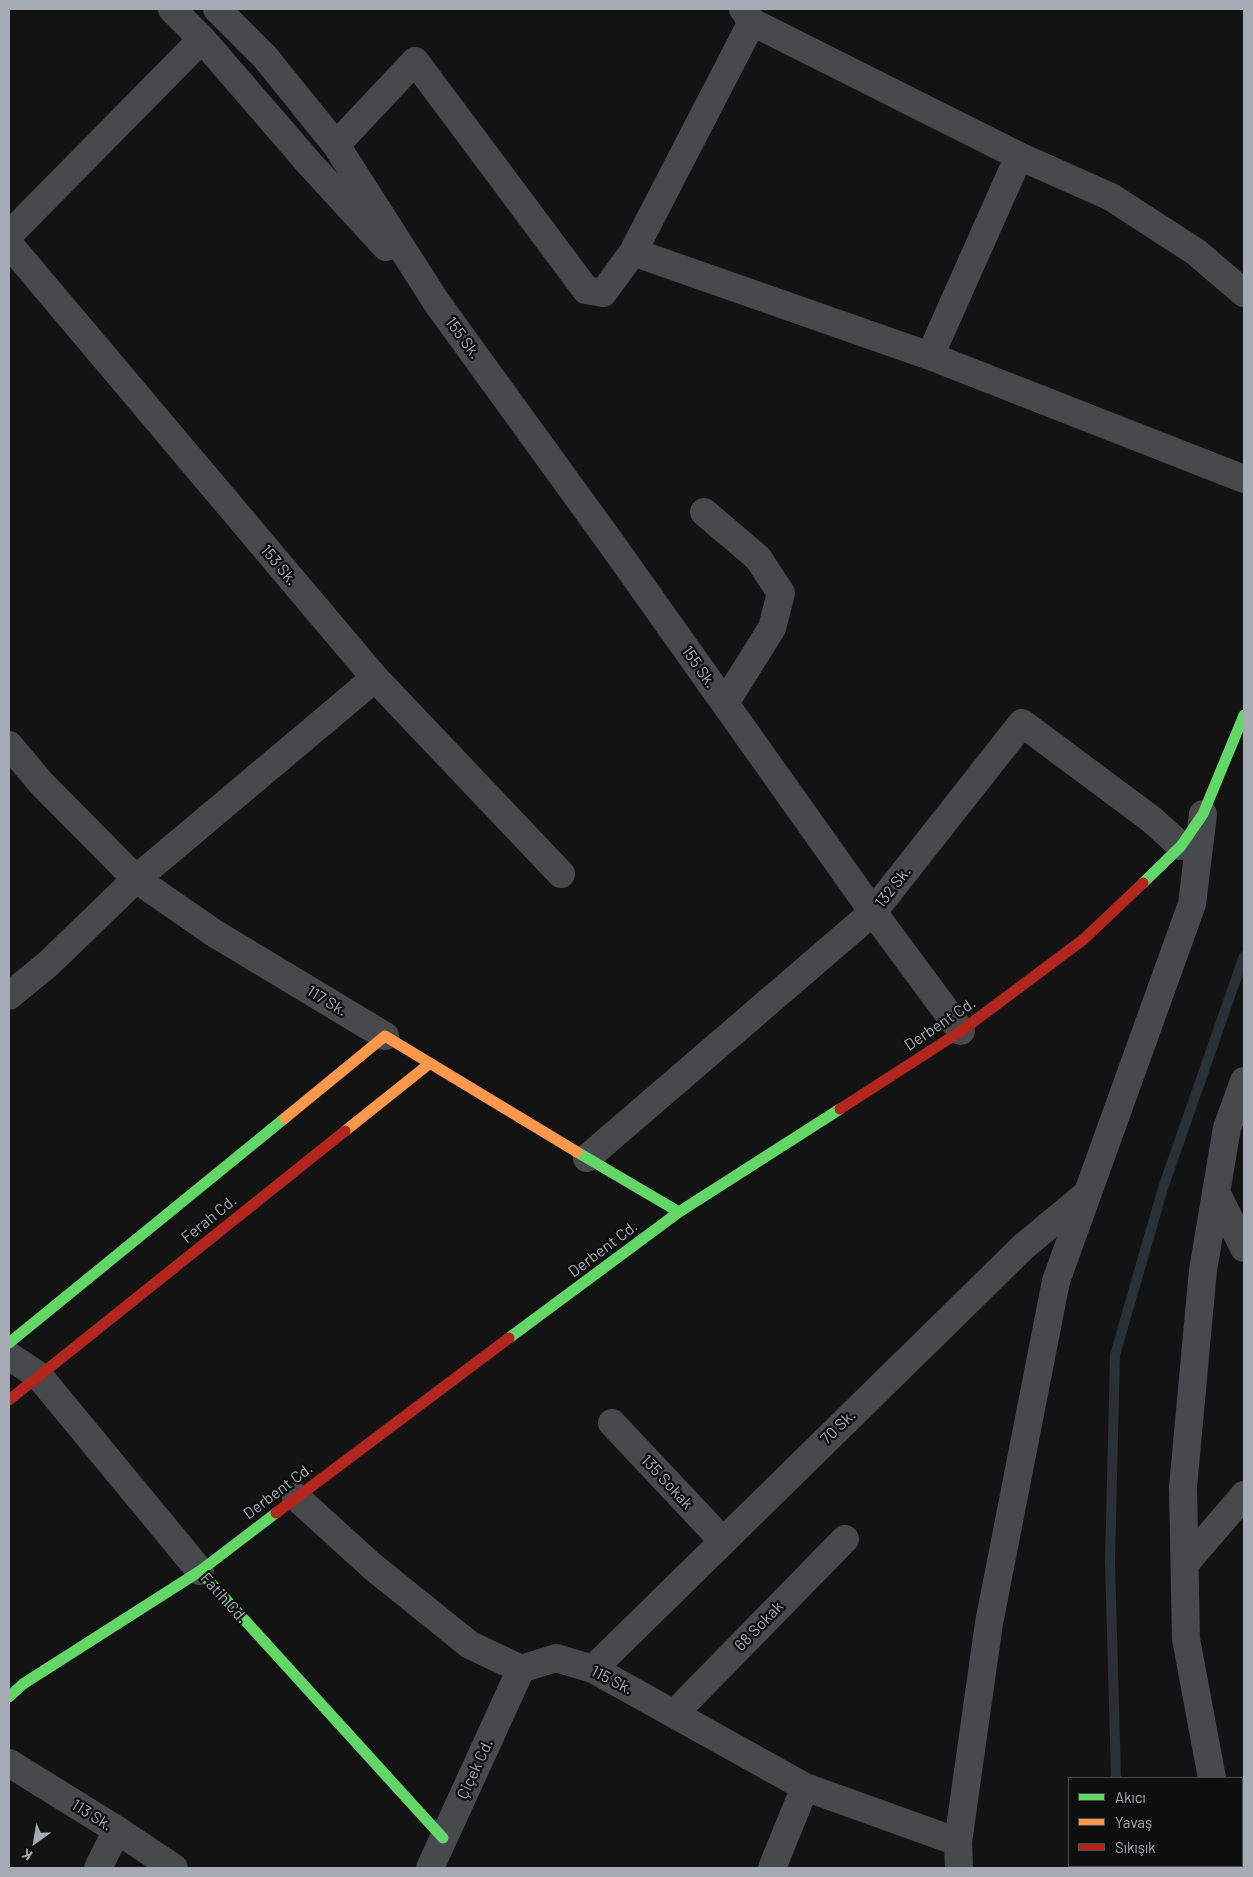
<!DOCTYPE html>
<meta charset="utf-8">
<style>
body{margin:0}
#map{position:relative;width:1253px;height:1877px;overflow:hidden;background:#131314;font-family:Barlow,sans-serif}
canvas{display:block}
.frame{position:absolute;inset:0;border:10px solid #a6aab4;pointer-events:none}
.legend{position:absolute;left:1068px;top:1777px;width:175px;height:90px;box-sizing:border-box;background:#0e0e0f;border:1px solid #4b4c51;margin:0;padding:6px 9px;list-style:none;font-size:15px;color:#a6aab4}
.legend li{display:flex;align-items:center;gap:10px;height:25px}
.legend b{width:25px;border:1px solid #4b4c51}
.north{position:absolute;left:10px;top:1817px;width:50px;height:50px;-webkit-text-stroke:4px #0e0e0f;paint-order:stroke;rotate:212deg;font-size:14px;font-weight:700;line-height:20px;text-align:center;color:#a6aab4}
.north::after{content:'';display:block;margin:auto;width:18px;height:22px;background:#a6aab4;clip-path:polygon(50% 0,100% 100%,50% 72%,0 100%)}
</style>
<div id="map">
<canvas width="1253" height="1877"></canvas>
<div class="frame"></div>
<ul class="legend">
<li><b style="height:6px;background:#63d668"></b>Akıcı</li>
<li><b style="height:6px;background:#ff974d"></b>Yavaş</li>
<li><b style="height:6px;background:#b3261e"></b>Sıkışık</li>
</ul>
<div class="north">K</div>
</div>
<script>
const c = document.querySelector('canvas').getContext('2d');
c.lineJoin = 'round';
const poly = rows => new Path2D(rows.map(r => 'M' + r).join(''));
function strokePath(path, color, width, dash) { c.strokeStyle = color; c.lineWidth = width; c.lineCap = dash ? 'butt' : 'round'; c.setLineDash(dash || []); c.stroke(path); }
function drawText(font, color, halo, rows, align = 'center') {
  c.font = font + ' Barlow,sans-serif'; c.lineWidth = 4.5; c.setLineDash([]); c.textBaseline = 'middle'; c.strokeStyle = halo; c.fillStyle = color; for (const [text, x, y, turn = 0] of rows) {
    c.save(); c.translate(x, y); c.rotate((+turn || 0) * Math.PI / 180); c.textAlign = isNaN(turn) ? turn : align; if (halo) c.strokeText(text, 0, 0); c.fillText(text, 0, 0); c.restore();
  }
}
const stream = poly([
 [1116,1778,1110,1561,1115,1355,1163,1188,1244,956],
 [1119,1866,1119,1868]
]);
const street = poly([
 [172,9,202,39,309,163,386,247],
 [217,9,265,57,336,145,437,303,611,543,873,912,961,1031],
 [743,9,752,22,1019,156,1111,197,1196,252,1244,293],
 [336,145,415,61,586,290,603,293,633,252,752,22],
 [9,235,202,39],
 [9,244,375,678,561,874],
 [633,252,930,356,1244,479],
 [930,356,1019,156],
 [704,512,758,558,781,593,772,628,725,703],
 [9,745,42,784,136,879,214,933,385,1036],
 [9,996,48,964,136,879,375,678],
 [587,1158,873,912,1022,723,1151,819,1181,846],
 [1216,1192,1244,1248],
 [9,1356,39,1376,200,1571],
 [612,1423,723,1541],
 [296,1497,373,1567,470,1645,521,1669,556,1658,593,1669,805,1787,958,1842],
 [1185,1564,1244,1495],
 [593,1669,1023,1247,1088,1193],
 [674,1714,845,1539],
 [9,1763,117,1830,174,1868],
 [1212,1778,1186,1639,1183,1487,1203,1270,1227,1128,1244,1081],
 [1228,1866,1229,1868],
 [98,1868,117,1830],
 [430,1868,521,1669],
 [772,1868,805,1787],
 [959,1868,958,1842,989,1623,1056,1281,1192,904,1203,814]
]);
const fast = poly([
 [1143,883,1181,846,1203,814,1244,715],
 [577,1152,679,1212],
 [509,1338,679,1212,840,1109],
 [9,1343,285,1118],
 [200,1571,443,1838],
 [9,1697,23,1684,200,1571,276,1513]
]);
const slow = poly([
 [285,1118,385,1036,577,1152],
 [345,1131,429,1064]
]);
const jam = poly([
 [840,1109,961,1031,1084,939,1143,883],
 [9,1400,345,1131],
 [276,1513,509,1338]
]);
const streetNames = [
 ["155 Sk.",463,338,54],
 ["153 Sk.",279,565,50],
 ["155 Sk.",699,667,55],
 ["132 Sk.",893,887,-52],
 ["117 Sk.",327,1001,31],
 ["Derbent Cd.",940,1024,-34],
 ["Ferah Cd.",209,1219,-39],
 ["Derbent Cd.",603,1249,-37],
 ["70 Sk.",838,1427,-44],
 ["135 Sokak",667,1482,47],
 ["Derbent Cd.",278,1491,-37],
 ["Fatih Cd.",224,1598,48],
 ["68 Sokak",759,1626,-46],
 ["115 Sk.",612,1680,27],
 ["Çiçek Cd.",475,1769,-65],
 ["113 Sk.",92,1815,32]
];
strokePath(stream, '#2a3036', 10);
strokePath(street, '#48494c', 28);
strokePath(fast, '#63d668', 11);
strokePath(slow, '#ff974d', 11);
strokePath(jam, '#b3261e', 11);
drawText('16px', '#a6aab4', '#0e0e0f', streetNames);
</script>
